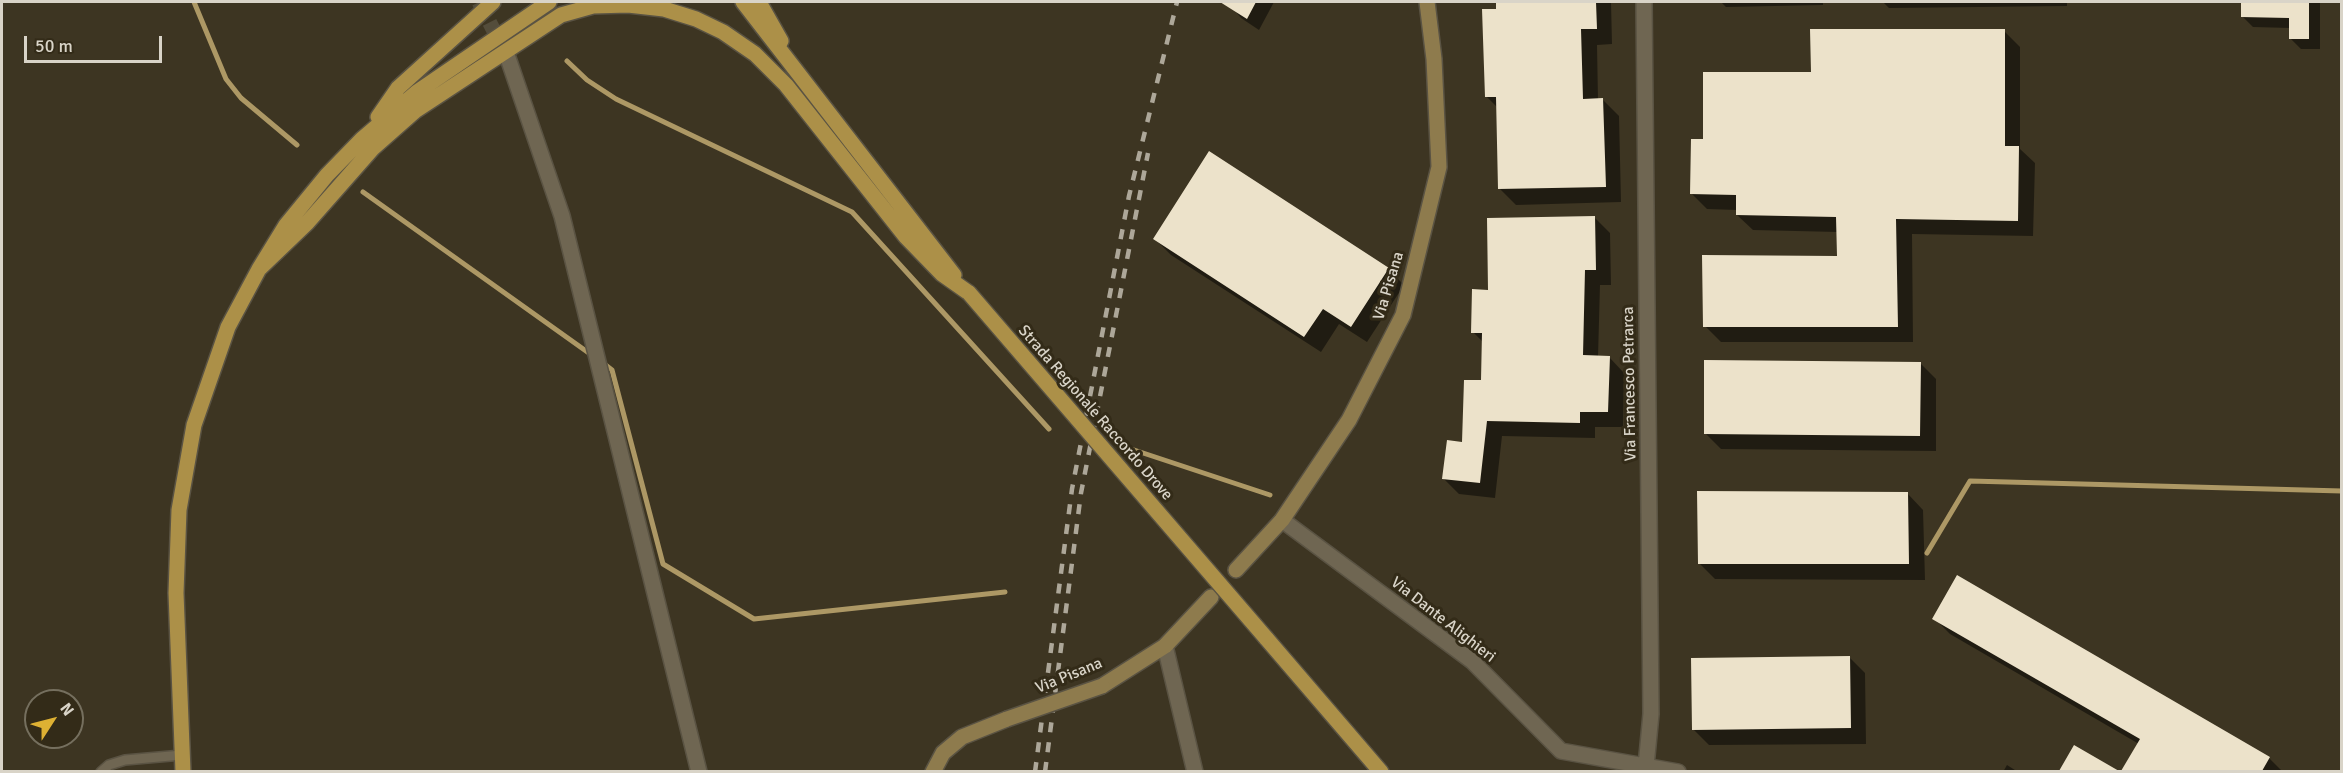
<!DOCTYPE html>
<style>
body{margin:0}
#map{position:relative;width:2343px;height:773px;overflow:hidden;background:#3d3522;font-family:Signika,sans-serif}
canvas{display:block}
.frame{position:absolute;inset:0;border:3px solid #d9d4c8;pointer-events:none}
.north{position:absolute;left:24px;top:689px;width:60px;height:60px;box-sizing:border-box;background:#332b18;border:2px solid #756f5e;border-radius:50%;rotate:54deg;font-size:16px;font-weight:700;line-height:24px;text-align:center;color:#d9d4c8}
.north::after{content:'';display:block;margin:auto;width:21px;height:27px;background:#deb133;clip-path:polygon(50% 0,100% 100%,50% 72%,0 100%)}
.scale{position:absolute;left:24px;top:36px;width:138px;height:27px;box-sizing:border-box;border:3px solid #d9d4c8;border-top:0;padding-left:8px;font-size:18px;line-height:21px;white-space:nowrap;color:#d9d4c8;-webkit-text-stroke:4px #332b18;paint-order:stroke}
</style>
<div id="map">
<canvas width="2343" height="773"></canvas>
<div class="frame"></div>
<div class="north">N</div>
<div class="scale">50 m</div>
</div>
<script>
const c = document.querySelector('canvas').getContext('2d');
c.lineJoin = 'round';
function fill(path, color) { c.fillStyle = color; c.fill(path, 'evenodd'); }
const poly = rows => new Path2D(rows.map(r => 'M' + r).join(''));
function strokePath(path, color, width, dash) { c.strokeStyle = color; c.lineWidth = width; c.lineCap = dash ? 'butt' : 'round'; c.setLineDash(dash || []); c.stroke(path); }
function drawText(font, color, halo, rows, align = 'center') {
  c.font = font + ' Signika,sans-serif'; c.lineWidth = 6; c.setLineDash([]); c.textBaseline = 'middle'; c.strokeStyle = halo; c.fillStyle = color; for (const [text, x, y, turn = 0] of rows) {
    c.save(); c.translate(x, y); c.rotate((+turn || 0) * Math.PI / 180); c.textAlign = isNaN(turn) ? turn : align; if (halo) c.strokeText(text, 0, 0); c.fillText(text, 0, 0); c.restore();
  }
}
const shadow = poly([
 [1228,2,1274,2,1259,30,1241,18],
 [1497,2,1611,2,1612,44,1597,45,1598,100,1603,100,1619,116,1621,202,1516,205,1500,189,1498,108,1486,96],
 [1721,2,1823,2,1823,5,1726,7],
 [1883,2,2067,2,2067,6,1889,8],
 [2242,2,2320,2,2320,49,2301,49,2290,38,2290,28,2253,27,2242,16],
 [2004,31,2020,47,2020,149,2035,163,2033,236,1912,234,1913,342,1721,342,1705,326,1838,257,1838,232,1753,230,1737,215,1737,210,1707,209,1691,193,1705,141,1812,73],
 [1595,218,1610,233,1611,285,1600,285,1598,357,1609,357,1624,373,1623,427,1595,427,1595,438,1502,436,1495,498,1459,494,1444,479,1464,443,1483,382,1484,343,1473,332,1490,291],
 [1155,239,1388,269,1404,285,1367,342,1339,324,1321,352,1171,255],
 [1920,363,1936,379,1936,451,1721,449,1705,433],
 [1907,493,1923,510,1925,580,1715,579,1699,563],
 [1934,618,2269,758,2283,772,2123,772,2139,744,1950,634],
 [1849,657,1865,673,1866,744,1709,745,1693,729],
 [2074,747,2116,772,2060,772],
 [2007,765,2018,772,2003,772]
]);
const stream = poly([
 [194,2,226,79,241,98,297,145],
 [567,61,587,80,616,99,852,212,1049,429],
 [363,192,593,356],
 [603,363,612,370,663,564,754,619,1005,592],
 [1131,449,1270,495],
 [1927,553,1970,481,2342,491]
]);
const building = poly([
 [1220,2,1256,2,1247,19],
 [1496,2,1596,2,1597,29,1581,29,1583,99,1603,98,1606,187,1498,189,1496,97,1485,97,1482,9,1496,9],
 [2241,2,2309,2,2309,39,2289,39,2289,18,2241,17],
 [1810,29,2005,29,2005,146,2019,146,2018,221,1896,219,1898,327,1703,327,1702,255,1837,256,1836,217,1736,215,1736,195,1690,194,1691,139,1703,139,1703,72,1811,72],
 [1209,151,1389,268,1351,327,1323,309,1304,337,1153,239],
 [1595,216,1596,270,1585,270,1583,355,1610,356,1608,412,1580,412,1580,423,1487,421,1480,483,1442,479,1447,440,1462,442,1464,380,1481,380,1482,333,1471,333,1472,289,1488,290,1487,218],
 [1704,360,1921,362,1920,436,1704,434],
 [1697,491,1908,492,1909,564,1698,564],
 [1957,575,2270,757,2262,771,2121,771,2140,739,1932,619],
 [1850,656,1851,728,1692,730,1691,658],
 [2074,745,2119,771,2059,771]
]);
const streetTunnel = poly([
 [479,2,508,58]
]);
const lane = poly([
 [101,772,109,765,125,760,182,755]
]);
const street = poly([
 [1644,2,1651,714,1646,766],
 [508,58,562,216,699,772],
 [1282,520,1472,661,1561,751,1678,772],
 [1165,646,1195,772]
]);
const secondary = poly([
 [1236,570,1282,520,1349,420,1403,315,1439,167,1434,59,1427,2],
 [1102,686,1165,646,1211,597],
 [933,772,943,753,962,737,1007,719]
]);
const primary = poly([
 [743,2,954,275],
 [759,2,781,41],
 [378,117,398,88,493,2],
 [259,269,307,223,373,148,415,111,561,15,593,6,628,5,664,9,696,19,723,32,755,54,786,85,906,237,942,274,969,293],
 [1266,638,1381,772],
 [183,772,176,593,179,510,194,425,228,327,259,269,286,225,327,175,362,139,417,92,549,2]
]);
const rail = poly([
 [1035,772,1072,489,1129,196,1177,2],
 [1045,772,1081,493,1148,153]
]);
const secondaryBridge = poly([
 [1007,719,1102,686]
]);
const primaryBridge = poly([
 [969,293,1266,638]
]);
const streetNames = [
 ["Via Pisana",1389,286,-73],
 ["Via Francesco Petrarca",1630,384,-91],
 ["Strada Regionale Raccordo Drove",1095,413,49],
 ["Via Dante Alighieri",1443,620,38],
 ["Via Pisana",1069,676,-22]
];
fill(shadow, '#0007');
strokePath(stream, '#ad9865', 5);
fill(building, '#ece2ca');
strokePath(streetTunnel, '#544d3b', 15, [15, 8]);
strokePath(lane, '#5a5343', 12);
strokePath(street, '#5a5343', 18);
strokePath(secondary, '#5a5343', 18);
strokePath(primary, '#5a5343', 18);
strokePath(lane, '#6f6652', 9);
strokePath(street, '#6f6652', 15);
strokePath(secondary, '#8e7b4d', 15);
strokePath(primary, '#ac9048', 15);
strokePath(rail, '#ada799', 4.5, [10, 10]);
strokePath(secondaryBridge, '#5a5343', 18, []);
strokePath(primaryBridge, '#5a5343', 18, []);
strokePath(secondaryBridge, '#8e7b4d', 15);
strokePath(primaryBridge, '#ac9048', 15);
drawText('16px', '#d9d4c8', '#332b18', streetNames);
</script>
